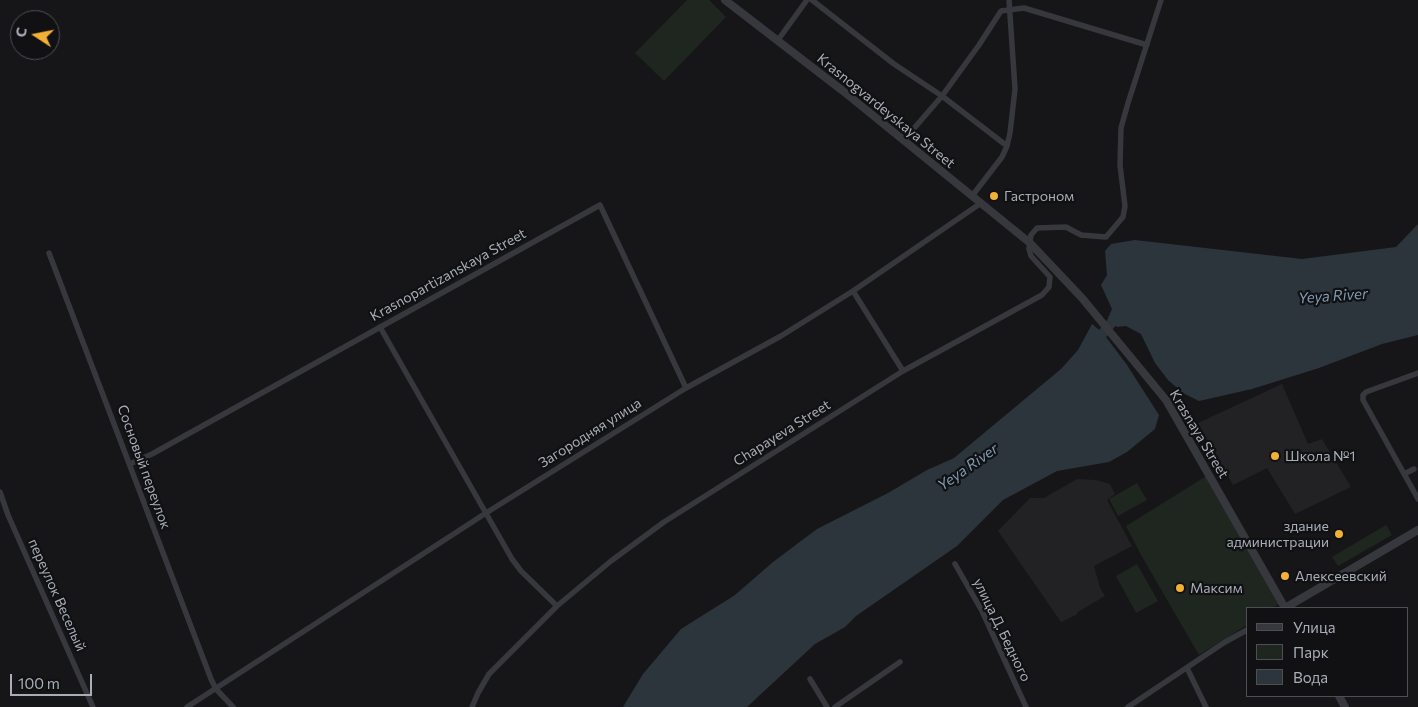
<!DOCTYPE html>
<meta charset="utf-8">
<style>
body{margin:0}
#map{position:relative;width:1418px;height:707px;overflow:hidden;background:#161618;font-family:Commissioner,sans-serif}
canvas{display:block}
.legend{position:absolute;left:1246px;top:607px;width:162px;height:90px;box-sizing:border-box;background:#111113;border:1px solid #4d4f55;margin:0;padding:6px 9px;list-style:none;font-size:15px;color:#a8adb8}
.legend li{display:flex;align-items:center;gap:10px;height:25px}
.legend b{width:25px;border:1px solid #4d4f55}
.north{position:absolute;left:10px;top:10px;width:50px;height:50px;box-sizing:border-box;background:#111113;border:1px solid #4d4f55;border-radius:50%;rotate:281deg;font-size:14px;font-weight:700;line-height:20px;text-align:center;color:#a8adb8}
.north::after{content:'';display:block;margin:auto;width:18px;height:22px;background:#f2b134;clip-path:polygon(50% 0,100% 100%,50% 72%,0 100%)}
.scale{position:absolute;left:10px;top:674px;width:82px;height:22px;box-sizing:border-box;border:2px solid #a8adb8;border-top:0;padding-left:6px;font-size:15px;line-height:18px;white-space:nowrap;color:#a8adb8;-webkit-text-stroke:4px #111113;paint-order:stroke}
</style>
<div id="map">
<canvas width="1418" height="707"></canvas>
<ul class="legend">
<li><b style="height:6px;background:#37383d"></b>Улица</li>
<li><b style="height:14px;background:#1e261f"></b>Парк</li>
<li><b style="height:14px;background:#2c353c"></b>Вода</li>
</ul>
<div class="north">С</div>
<div class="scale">100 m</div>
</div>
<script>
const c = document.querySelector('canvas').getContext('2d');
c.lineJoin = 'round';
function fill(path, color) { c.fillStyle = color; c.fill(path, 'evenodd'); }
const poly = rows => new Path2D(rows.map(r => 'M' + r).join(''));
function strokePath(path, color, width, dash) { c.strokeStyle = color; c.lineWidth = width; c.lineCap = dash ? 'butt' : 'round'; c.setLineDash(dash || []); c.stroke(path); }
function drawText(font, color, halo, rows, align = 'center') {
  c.font = font + ' Commissioner,sans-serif'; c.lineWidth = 4.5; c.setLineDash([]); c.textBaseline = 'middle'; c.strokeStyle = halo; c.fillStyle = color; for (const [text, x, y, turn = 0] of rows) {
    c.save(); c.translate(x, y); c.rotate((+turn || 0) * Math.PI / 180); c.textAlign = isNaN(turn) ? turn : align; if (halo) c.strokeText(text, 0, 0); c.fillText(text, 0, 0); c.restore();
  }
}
const built = poly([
 [1282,384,1308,444,1322,439,1351,487,1295,514,1267,468,1233,485,1198,423],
 [1077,479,1096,480,1110,484,1115,494,1107,500,1132,546,1094,566,1100,588,1105,596,1078,612,1076,615,1061,622,998,531,1030,498,1044,498]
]);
const green = poly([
 [687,0,709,0,726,17,664,81,635,53],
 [1208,475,1279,604,1273,608,1247,608,1247,625,1199,655,1141,555,1126,526],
 [1137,483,1147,500,1118,516,1109,499],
 [1386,525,1392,535,1338,566,1332,557],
 [1137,564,1158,601,1136,613,1116,576]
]);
const water = poly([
 [1418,224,1418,335,1382,344,1319,368,1252,389,1199,401,1183,393,1168,380,1155,363,1141,334,1126,326,1117,327,1108,318,1112,309,1101,285,1107,275,1105,251,1111,244,1135,240,1302,259,1396,247],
 [1092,324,1103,333,1127,365,1159,415,1155,429,1127,452,1109,462,1057,471,1003,500,957,546,856,616,845,627,815,644,747,707,623,707,643,674,681,629,735,595,773,562,817,529,888,493,927,470,954,458,1061,369,1078,350]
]);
const river = poly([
 [1095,343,1120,312]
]);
const minor = poly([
 [812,0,894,64,942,96,1007,146],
 [778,40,807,0],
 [903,141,942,96,979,45,1001,11,1024,8,1147,45],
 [972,196,1002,157,1007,146,1010,133,1015,89,1009,0],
 [49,253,211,679,216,689,233,707],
 [853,291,903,371],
 [380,327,512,559,521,571,557,606],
 [1418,373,1366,392,1363,395,1363,400,1418,499],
 [130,464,152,454,600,205,686,388],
 [1404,474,1414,469],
 [0,492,8,515,93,707],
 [955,564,982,611,1026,707],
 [1187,668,1206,707],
 [810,679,827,707],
 [187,707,486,513,686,388,781,336,853,291,981,203],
 [472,707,478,693,489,674,557,606,611,561,664,522,903,371,1042,295,1049,287,1050,277,1031,256,1029,249,1031,235,1037,228,1066,227,1081,235,1106,237,1123,217,1125,206,1120,165,1121,128,1128,103,1161,0],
 [835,707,900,662],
 [1128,707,1225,642,1247,630]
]);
const tertiary = poly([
 [725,0,843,91,1030,243,1082,298,1166,400,1285,608],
 [1285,608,1418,530],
 [1339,696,1345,707]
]);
const markers = [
 [994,196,5,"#f2b134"],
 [1275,456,5,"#f2b134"],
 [1339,534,5,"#f2b134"],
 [1285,576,5,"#f2b134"],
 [1180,588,5,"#f2b134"]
];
const streetNames = [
 ["Krasnogvardeyskaya Street",886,111,39],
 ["Krasnopartizanskaya Street",448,275,-29],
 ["Загородняя улица",590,433,-32],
 ["Chapayeva Street",782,433,-32],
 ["Krasnaya Street",1199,434,59],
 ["Сосновый переулок",144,467,70],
 ["переулок Веселый",57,595,66],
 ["улица Д. Бедного",1002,630,64]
];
const poiNames = [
 ["Гастроном",1004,196],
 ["Школа №1",1285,456],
 ["здание",1329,526,"right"],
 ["администрации",1329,542,"right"],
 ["Алексеевский",1295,576],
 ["Максим",1190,588]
];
const waterNames = [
 ["Yeya River",1333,296,-4],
 ["Yeya River",968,467,-35]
];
fill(built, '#222225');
fill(green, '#1e261f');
fill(water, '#2c353c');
strokePath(river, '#2c353c', 10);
strokePath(minor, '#37383d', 5.5);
strokePath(tertiary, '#37383d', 8);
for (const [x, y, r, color] of markers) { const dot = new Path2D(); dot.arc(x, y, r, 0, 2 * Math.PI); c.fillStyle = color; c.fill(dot); strokePath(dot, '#111113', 2); }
drawText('14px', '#a8adb8', '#111113', streetNames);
drawText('14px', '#a8adb8', '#111113', poiNames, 'left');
drawText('italic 15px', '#7f9bb3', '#111113', waterNames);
</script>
